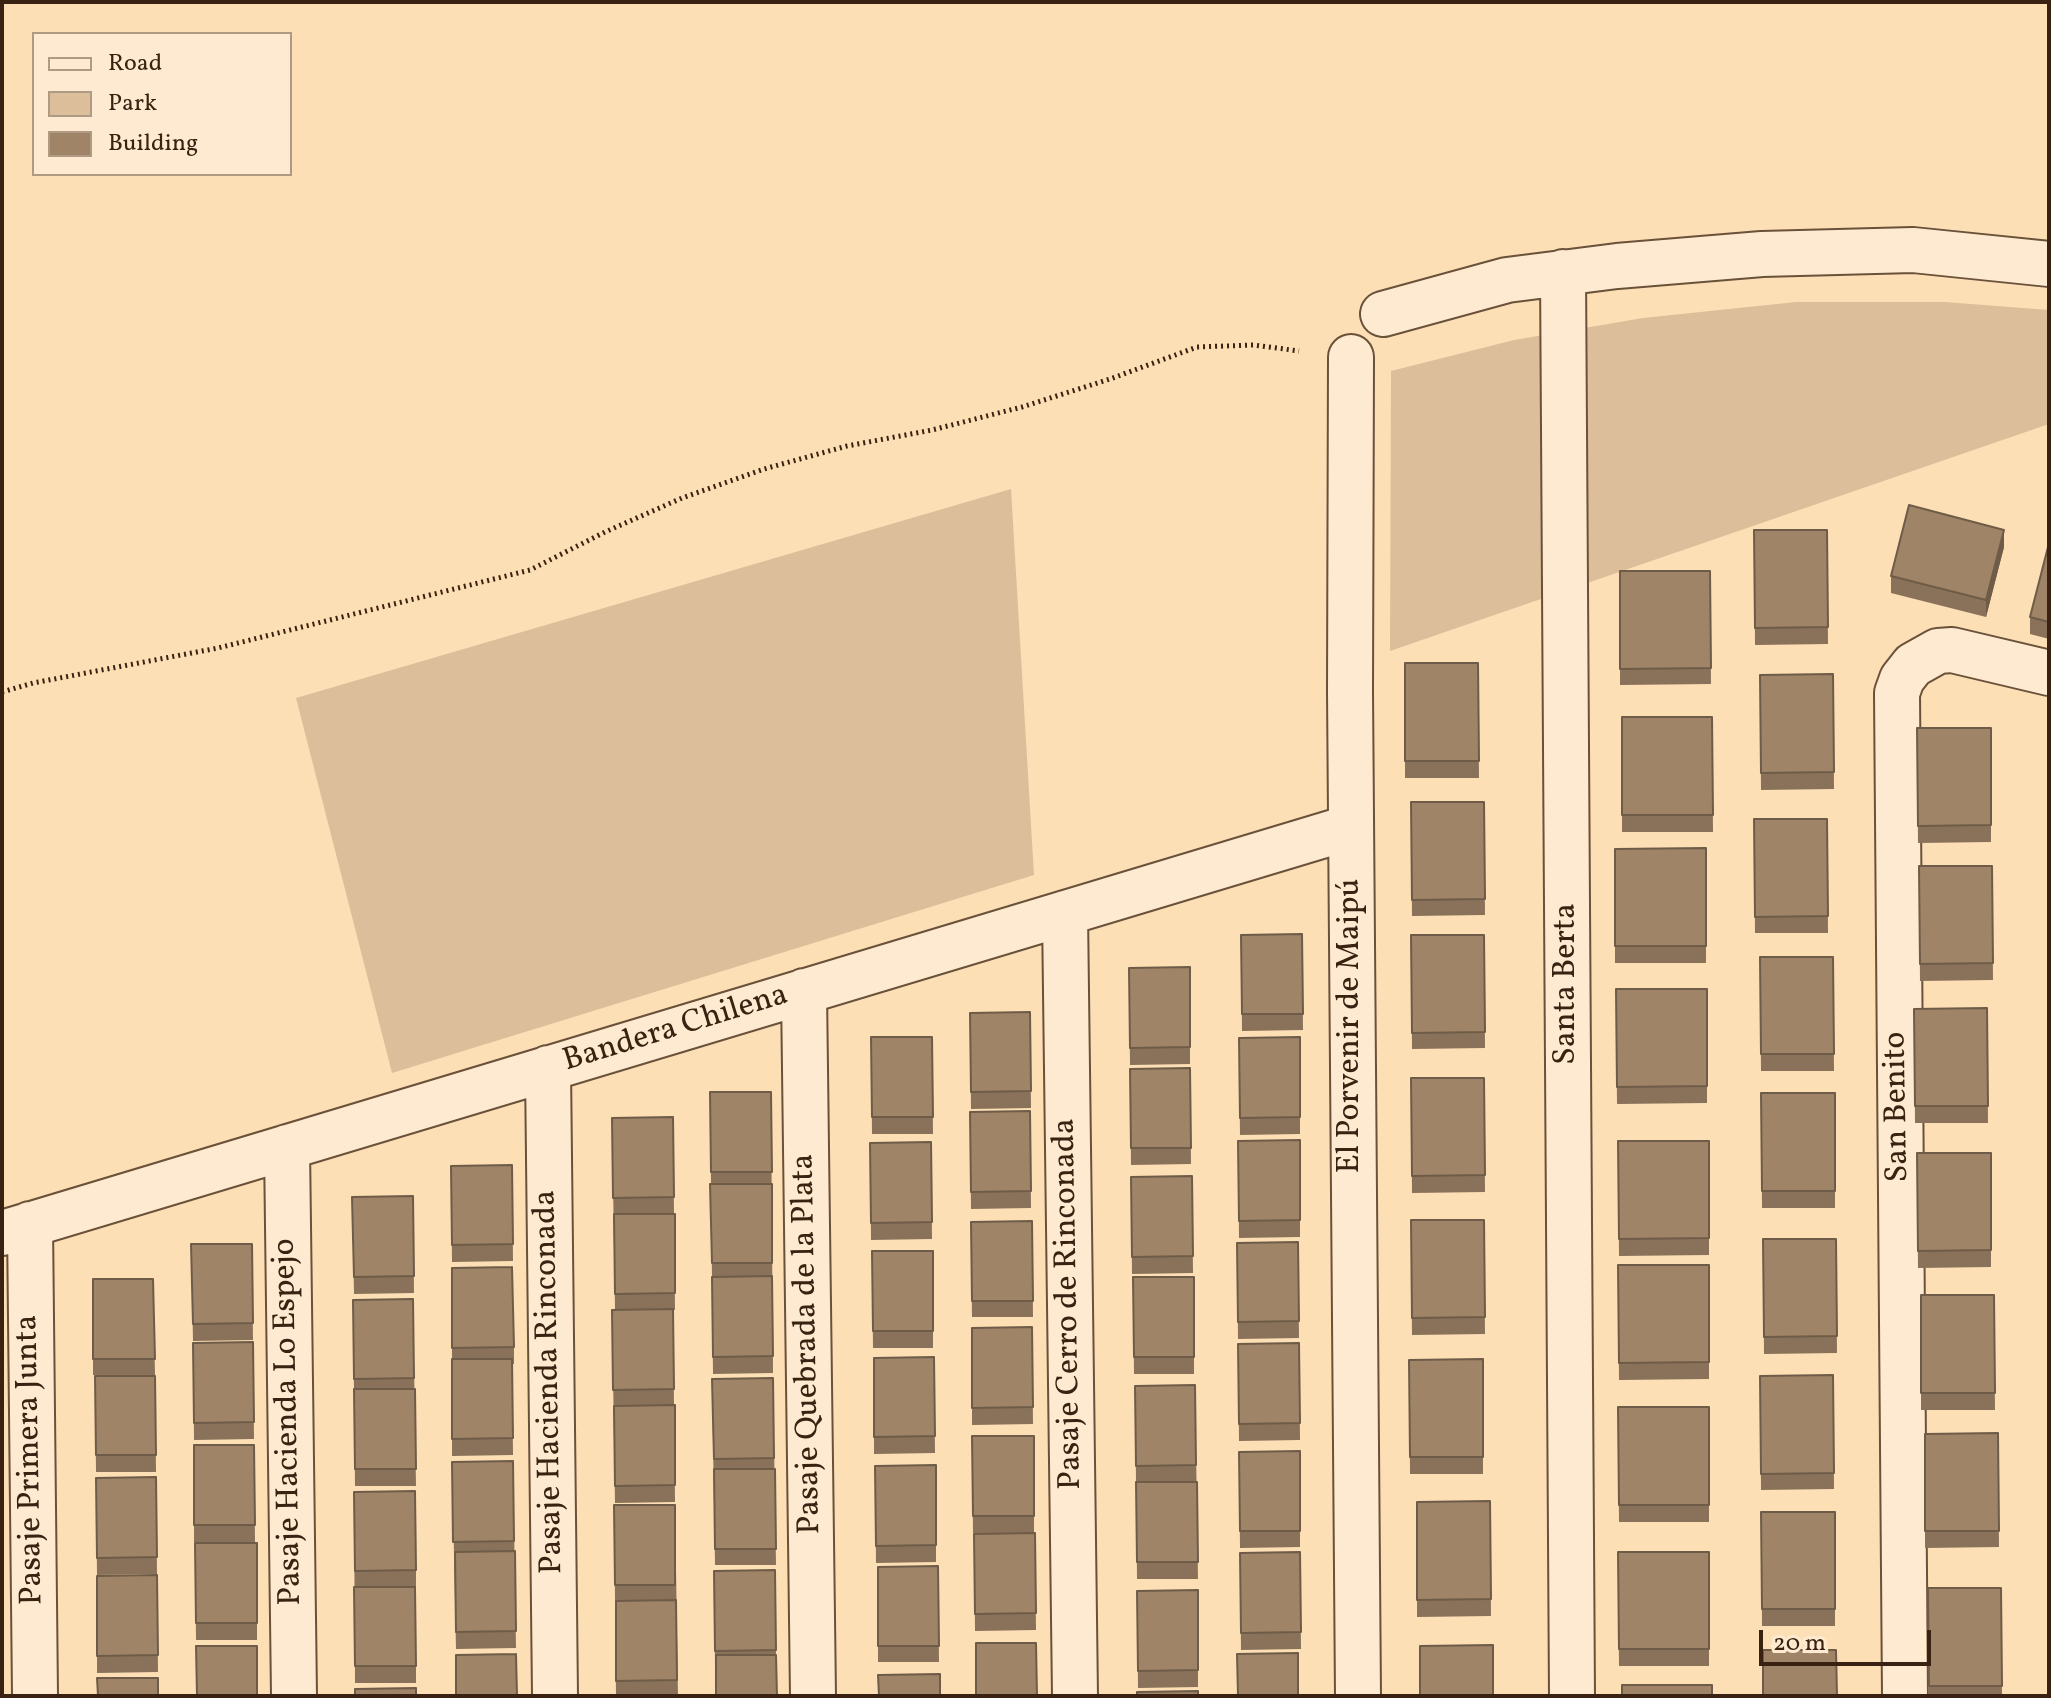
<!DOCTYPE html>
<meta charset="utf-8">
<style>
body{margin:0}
#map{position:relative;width:2051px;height:1698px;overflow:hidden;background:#fddfb6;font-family:Vollkorn,serif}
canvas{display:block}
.frame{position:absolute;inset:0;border:4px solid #392211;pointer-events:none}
.legend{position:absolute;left:32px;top:32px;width:260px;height:144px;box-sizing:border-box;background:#feead0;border:2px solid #af9a84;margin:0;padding:10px 14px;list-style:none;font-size:24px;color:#392211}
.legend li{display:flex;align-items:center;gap:16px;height:40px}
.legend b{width:40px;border:2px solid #af9a84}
.scale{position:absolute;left:1759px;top:1630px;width:172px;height:36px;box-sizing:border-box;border:4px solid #392211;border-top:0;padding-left:10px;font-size:24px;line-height:28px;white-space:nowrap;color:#392211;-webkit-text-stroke:6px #feead0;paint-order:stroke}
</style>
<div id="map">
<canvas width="2051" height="1698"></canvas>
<div class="frame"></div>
<ul class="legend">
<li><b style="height:10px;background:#feead0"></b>Road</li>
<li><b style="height:22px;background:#dcbf9a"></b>Park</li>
<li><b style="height:22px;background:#9f8467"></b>Building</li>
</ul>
<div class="scale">20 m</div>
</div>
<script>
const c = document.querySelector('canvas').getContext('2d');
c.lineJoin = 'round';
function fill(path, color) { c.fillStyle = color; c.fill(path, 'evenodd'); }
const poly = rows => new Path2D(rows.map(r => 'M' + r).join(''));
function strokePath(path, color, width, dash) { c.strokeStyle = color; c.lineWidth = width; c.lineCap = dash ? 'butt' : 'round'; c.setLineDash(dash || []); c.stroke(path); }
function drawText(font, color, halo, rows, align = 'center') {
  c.font = font + ' Vollkorn,serif'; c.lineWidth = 6; c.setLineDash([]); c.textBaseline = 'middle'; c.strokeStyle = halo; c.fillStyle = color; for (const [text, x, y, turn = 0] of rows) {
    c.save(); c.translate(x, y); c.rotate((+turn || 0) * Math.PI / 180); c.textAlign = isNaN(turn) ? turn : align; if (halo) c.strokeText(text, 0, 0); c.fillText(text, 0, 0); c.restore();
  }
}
const green = poly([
 [1796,302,1945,302,2049,310,2049,424,1390,651,1391,371,1514,340,1643,318],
 [1011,489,1034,875,392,1073,296,698]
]);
const path = poly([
 [2,692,33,683,218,648,530,570,605,532,682,498,764,469,847,446,932,430,1022,407,1110,379,1197,347,1254,345,1299,351]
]);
const street = poly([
 [1563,272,1572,1696],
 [1383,314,1507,280,1617,266,1762,254,1913,250,2049,264],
 [1351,357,1350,691,1358,1696],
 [1065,913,1075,1696],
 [804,991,813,1696],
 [548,1068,555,1696],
 [287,1147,294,1696],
 [30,1224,35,1696],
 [2,1233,1351,827],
 [1905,1696,1897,693,1902,679,1913,665,1938,651,1952,650,2049,673]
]);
const wall = poly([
 [1754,530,1827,530,1828,644,1755,645],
 [2004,547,1986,617,1891,593,1891,576],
 [2049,547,2049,639,2030,634,2030,617],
 [1620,571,1710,571,1711,684,1620,685],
 [1405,663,1478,663,1479,778,1405,778],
 [1833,674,1834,789,1761,790,1760,675],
 [1622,717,1712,717,1713,832,1622,832],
 [1917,728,1991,728,1991,842,1918,843],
 [1411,802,1484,802,1485,915,1412,916],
 [1754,819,1827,819,1828,933,1755,933],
 [1706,848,1706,963,1615,963,1615,849],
 [1919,866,1992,866,1993,980,1920,981],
 [1302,934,1303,1030,1242,1031,1241,935],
 [1411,935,1484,935,1485,1048,1412,1049],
 [1760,957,1833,957,1834,1071,1761,1071],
 [1190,967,1190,1064,1130,1065,1129,968],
 [1616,989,1707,989,1707,1103,1617,1104],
 [1987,1008,1988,1123,1915,1123,1914,1009],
 [1030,1012,1031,1108,971,1109,970,1013],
 [871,1037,932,1037,933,1134,872,1134],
 [1300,1037,1300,1134,1240,1135,1239,1038],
 [1190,1068,1191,1164,1131,1165,1130,1069],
 [1411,1078,1484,1078,1485,1192,1412,1193],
 [710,1092,771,1092,773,1373,713,1374],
 [1761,1093,1835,1093,1835,1208,1762,1208],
 [1030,1111,1031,1208,971,1209,970,1112],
 [673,1117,675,1310,673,1310,675,1502,615,1503,612,1310,615,1310,612,1118],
 [1300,1140,1300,1237,1239,1238,1238,1141],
 [1618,1141,1709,1141,1709,1255,1619,1256],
 [931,1142,932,1239,871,1240,870,1143],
 [1917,1153,1991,1153,1991,1267,1918,1268],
 [512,1165,513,1261,452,1262,451,1166],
 [1192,1176,1193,1273,1132,1274,1131,1177],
 [413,1196,414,1293,354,1294,352,1197],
 [1411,1220,1484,1220,1485,1334,1412,1335],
 [1032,1221,1033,1317,972,1317,971,1222],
 [1763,1239,1836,1239,1837,1353,1764,1354],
 [1298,1242,1299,1338,1238,1339,1237,1243],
 [191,1244,252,1244,253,1340,193,1341],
 [872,1251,933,1251,933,1348,873,1348],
 [1618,1265,1709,1265,1709,1379,1619,1380],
 [452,1268,514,1347,514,1364,512,1364,513,1455,452,1456],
 [1133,1277,1194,1277,1194,1374,1134,1374],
 [93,1279,153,1279,155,1375,93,1375],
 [1921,1295,1994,1295,1995,1410,1921,1410],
 [413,1299,416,1486,355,1486,353,1300],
 [1032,1327,1033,1424,972,1425,972,1328],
 [253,1342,254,1439,194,1440,193,1343],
 [1299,1343,1300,1440,1239,1441,1238,1344],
 [934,1357,935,1453,874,1454,874,1358],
 [1483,1359,1483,1474,1410,1474,1409,1360],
 [1833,1375,1834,1489,1761,1490,1760,1376],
 [95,1376,155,1376,156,1472,96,1472],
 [773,1378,776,1565,715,1565,712,1379],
 [1195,1385,1198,1579,1137,1579,1135,1386],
 [1618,1407,1709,1407,1709,1522,1619,1522],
 [1998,1433,1999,1547,1925,1548,1925,1434],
 [972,1436,1034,1436,1034,1533,973,1533],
 [194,1445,254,1445,255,1542,194,1542],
 [1300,1451,1300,1547,1240,1548,1239,1452],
 [513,1461,516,1648,456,1649,452,1462],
 [936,1465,936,1562,876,1563,875,1466],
 [156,1477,157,1574,97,1575,96,1478],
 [354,1492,416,1570,416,1683,355,1683],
 [1490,1501,1491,1616,1417,1617,1417,1502],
 [614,1505,675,1505,678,1696,616,1696],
 [1761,1512,1835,1512,1835,1626,1762,1626],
 [1035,1533,1036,1630,975,1631,974,1534],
 [195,1543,257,1543,257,1640,196,1640],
 [1300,1552,1301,1649,1241,1650,1240,1553],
 [1618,1552,1709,1552,1709,1666,1619,1666],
 [938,1566,939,1662,878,1662,878,1567],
 [775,1570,776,1655,715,1668,714,1571],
 [157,1575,158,1672,97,1673,97,1576],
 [1928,1588,2001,1588,2002,1696,1928,1696],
 [1198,1590,1198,1687,1138,1688,1137,1591]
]);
const shadedWall = poly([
 [2004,530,2004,547,1986,617,1986,600]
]);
const building = poly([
 [1909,505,2004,530,1986,600,1891,576,1909,505],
 [1754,530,1827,530,1828,627,1755,628,1754,530],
 [2048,547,2049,547,2049,622,2030,617,2048,547],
 [1620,571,1710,571,1711,668,1620,669,1620,571],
 [1405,663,1478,663,1479,761,1405,761,1405,663],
 [1833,674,1834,772,1761,773,1760,675,1833,674],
 [1622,717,1712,717,1713,815,1622,815,1622,717],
 [1917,728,1991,728,1991,825,1918,826,1917,728],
 [1411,802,1484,802,1485,899,1412,900,1411,802],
 [1754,819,1827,819,1828,916,1755,917,1754,819],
 [1706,848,1706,946,1615,946,1615,849,1706,848],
 [1919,866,1992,866,1993,963,1920,964,1919,866],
 [1302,934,1303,1014,1242,1014,1241,935,1302,934],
 [1411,935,1484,935,1485,1032,1412,1033,1411,935],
 [1760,957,1833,957,1834,1054,1761,1054,1760,957],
 [1190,967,1190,1047,1130,1048,1129,968,1190,967],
 [1616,989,1707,989,1707,1086,1617,1087,1616,989],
 [1987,1008,1988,1106,1915,1106,1914,1009,1987,1008],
 [1030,1012,1031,1091,971,1092,970,1013,1030,1012],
 [871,1037,932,1037,933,1117,872,1117,871,1037],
 [1300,1037,1300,1117,1240,1118,1239,1038,1300,1037],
 [1190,1068,1191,1148,1131,1148,1130,1069,1190,1068],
 [1411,1078,1484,1078,1485,1175,1412,1176,1411,1078],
 [710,1092,771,1092,772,1172,711,1172,710,1092],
 [1761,1093,1835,1093,1835,1191,1762,1191,1761,1093],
 [1030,1111,1031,1191,971,1192,970,1112,1030,1111],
 [673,1117,674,1197,613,1198,612,1118,673,1117],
 [1300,1140,1300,1220,1239,1221,1238,1141,1300,1140],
 [1618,1141,1709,1141,1709,1238,1619,1239,1618,1141],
 [931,1142,932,1222,871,1223,870,1143,931,1142],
 [1917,1153,1991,1153,1991,1250,1918,1251,1917,1153],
 [512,1165,513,1244,452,1245,451,1166,512,1165],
 [1192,1176,1193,1256,1132,1257,1131,1177,1192,1176],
 [710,1184,772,1184,772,1263,712,1263,710,1184],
 [413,1196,414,1276,354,1277,352,1197,413,1196],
 [614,1214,675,1214,675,1293,615,1294,614,1214],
 [1411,1220,1484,1220,1485,1317,1412,1318,1411,1220],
 [1032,1221,1033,1301,972,1301,971,1222,1032,1221],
 [1763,1239,1836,1239,1837,1336,1764,1337,1763,1239],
 [1298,1242,1299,1321,1238,1322,1237,1243,1298,1242],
 [191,1244,252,1244,253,1323,193,1324,191,1244],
 [872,1251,933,1251,933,1331,873,1331,872,1251],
 [1618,1265,1709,1265,1709,1362,1619,1363,1618,1265],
 [512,1267,514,1347,452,1348,452,1268,512,1267],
 [772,1276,773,1356,713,1357,712,1277,772,1276],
 [1133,1277,1194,1277,1194,1357,1134,1357,1133,1277],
 [93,1279,153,1279,155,1359,93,1359,93,1279],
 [1921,1295,1994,1295,1995,1393,1921,1393,1921,1295],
 [413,1299,414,1378,354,1379,353,1300,413,1299],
 [673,1309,674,1389,613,1390,612,1310,673,1309],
 [1032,1327,1033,1407,972,1408,972,1328,1032,1327],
 [253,1342,254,1422,194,1423,193,1343,253,1342],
 [1299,1343,1300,1423,1239,1424,1238,1344,1299,1343],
 [934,1357,935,1436,874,1437,874,1358,934,1357],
 [452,1359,512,1359,513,1438,452,1439,452,1359],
 [1483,1359,1483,1457,1410,1457,1409,1360,1483,1359],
 [1833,1375,1834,1473,1761,1474,1760,1376,1833,1375],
 [95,1376,155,1376,156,1455,96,1455,95,1376],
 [773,1378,774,1458,714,1459,712,1379,773,1378],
 [1195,1385,1196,1465,1136,1466,1135,1386,1195,1385],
 [354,1389,415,1389,416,1469,355,1469,354,1389],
 [675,1405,675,1485,615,1486,614,1406,675,1405],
 [1618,1407,1709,1407,1709,1505,1619,1505,1618,1407],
 [1998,1433,1999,1531,1925,1531,1925,1434,1998,1433],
 [972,1436,1034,1436,1034,1516,973,1516,972,1436],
 [194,1445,254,1445,255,1525,194,1525,194,1445],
 [1300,1451,1300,1531,1240,1531,1239,1452,1300,1451],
 [513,1461,514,1541,453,1542,452,1462,513,1461],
 [936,1465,936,1545,876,1546,875,1466,936,1465],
 [714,1469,775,1469,776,1549,715,1549,714,1469],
 [156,1477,157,1557,97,1558,96,1478,156,1477],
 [1136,1482,1197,1482,1198,1562,1137,1562,1136,1482],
 [415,1491,416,1570,355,1571,354,1492,415,1491],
 [1490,1501,1491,1599,1417,1600,1417,1502,1490,1501],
 [614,1505,675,1505,675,1585,615,1585,614,1505],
 [1761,1512,1835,1512,1835,1609,1762,1609,1761,1512],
 [1035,1533,1036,1613,975,1614,974,1534,1035,1533],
 [195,1543,257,1543,257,1623,196,1623,195,1543],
 [515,1551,516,1631,456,1632,455,1552,515,1551],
 [1300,1552,1301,1632,1241,1633,1240,1553,1300,1552],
 [1618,1552,1709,1552,1709,1649,1619,1649,1618,1552],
 [938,1566,939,1646,878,1646,878,1567,938,1566],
 [775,1570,776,1650,715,1651,714,1571,775,1570],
 [157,1575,158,1655,97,1656,97,1576,157,1575],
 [354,1587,415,1587,416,1666,355,1666,354,1587],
 [1928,1588,2001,1588,2002,1686,1929,1686,1928,1588],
 [1198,1590,1198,1670,1138,1671,1137,1591,1198,1590],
 [676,1600,677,1680,616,1681,616,1601,676,1600],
 [976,1643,1036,1643,1037,1696,976,1696,976,1643],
 [1493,1645,1493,1696,1420,1696,1420,1646,1493,1645],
 [196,1646,257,1646,257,1696,197,1696,196,1646],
 [1763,1650,1836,1650,1837,1696,1763,1696,1763,1650],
 [1298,1653,1298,1696,1238,1696,1237,1654,1298,1653],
 [516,1654,517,1696,456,1696,456,1655,516,1654],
 [716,1655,776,1655,777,1696,716,1696,716,1655],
 [940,1674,940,1696,879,1696,878,1675,940,1674],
 [97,1678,158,1678,158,1696,98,1696,97,1678],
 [1622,1685,1712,1685,1712,1696,1622,1696,1622,1685],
 [416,1688,416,1696,355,1696,355,1689,416,1688],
 [1198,1691,1198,1696,1137,1696,1137,1692,1198,1691],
 [678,1695,678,1696,617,1696,678,1695]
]);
const streetNames = [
 ["Santa Berta",1568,984,-90],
 ["El Porvenir de Maipú",1352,1026,-90],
 ["Bandera Chilena",676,1030,-17],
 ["San Benito",1899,1107,-91],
 ["Pasaje Cerro de Rinconada",1070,1304,-91],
 ["Pasaje Quebrada de la Plata",809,1344,-91],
 ["Pasaje Hacienda Rinconada",551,1382,-91],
 ["Pasaje Hacienda Lo Espejo",290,1422,-91],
 ["Pasaje Primera Junta",32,1460,-91]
];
fill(green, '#dcbf9a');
strokePath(street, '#6a513a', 48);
strokePath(path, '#392211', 5, [2, 4]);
strokePath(street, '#feead0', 44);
fill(wall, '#897259');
fill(shadedWall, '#6f5c48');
fill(building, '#9f8467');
strokePath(building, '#6f5c48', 2);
drawText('32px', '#392211', '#feead0', streetNames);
</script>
